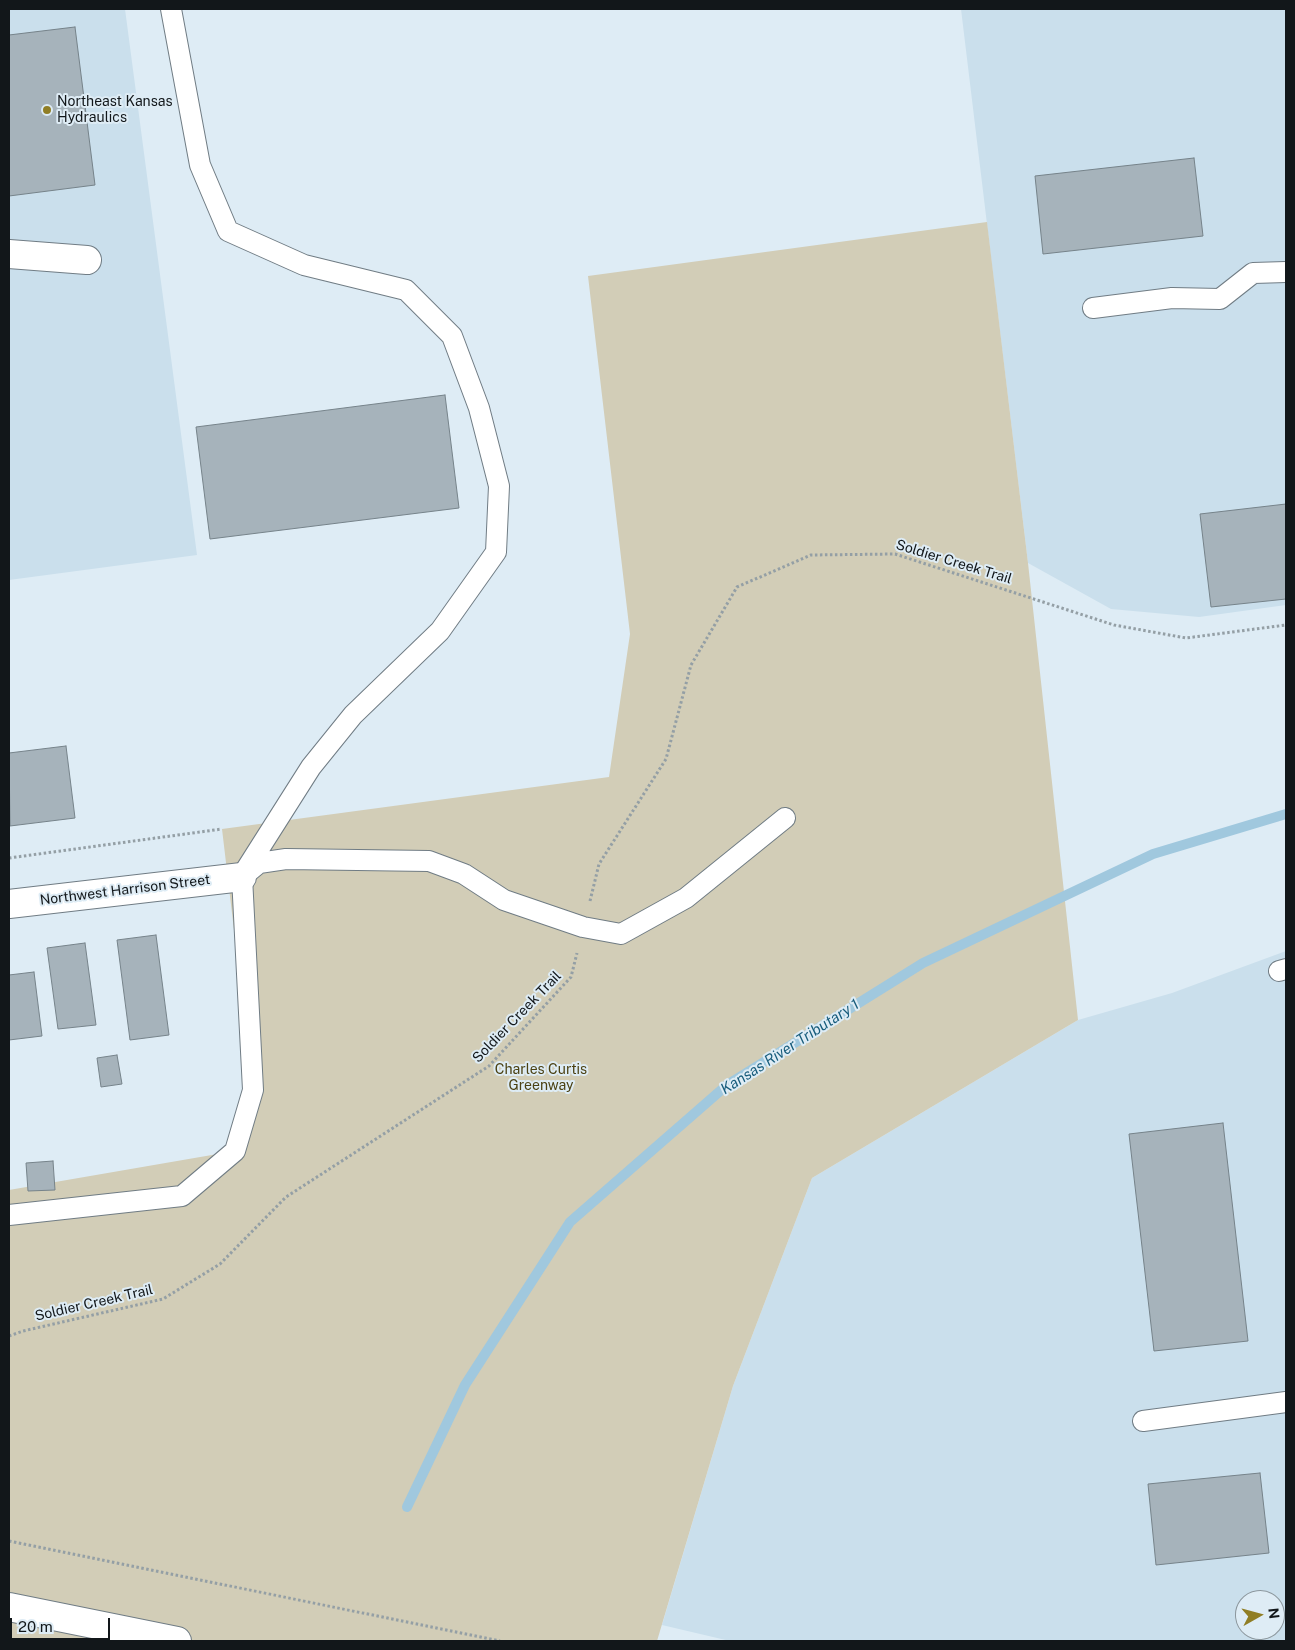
<!DOCTYPE html>
<style>
body{margin:0}
#map{position:relative;width:1295px;height:1650px;overflow:hidden;background:#deecf5;font-family:"Public Sans",sans-serif}
canvas{display:block}
.frame{position:absolute;inset:0;border:10px solid #12171a;pointer-events:none}
.north{position:absolute;left:1235px;top:1590px;width:50px;height:50px;box-sizing:border-box;background:#deecf5;border:1px solid #8c979d;border-radius:50%;rotate:83deg;font-size:14px;font-weight:700;line-height:20px;text-align:center;color:#12171a}
.north::after{content:'';display:block;margin:auto;width:18px;height:22px;background:#907e25;clip-path:polygon(50% 0,100% 100%,50% 72%,0 100%)}
.scale{position:absolute;left:10px;top:1618px;width:100px;height:22px;box-sizing:border-box;border:2px solid #12171a;border-top:0;padding-left:6px;font-size:15px;line-height:18px;white-space:nowrap;color:#12171a;-webkit-text-stroke:4px #deecf5;paint-order:stroke}
</style>
<div id="map">
<canvas width="1295" height="1650"></canvas>
<div class="frame"></div>
<div class="north">N</div>
<div class="scale">20 m</div>
</div>
<script>
const c = document.querySelector('canvas').getContext('2d');
c.lineJoin = 'round';
function fill(path, color) { c.fillStyle = color; c.fill(path, 'evenodd'); }
const poly = rows => new Path2D(rows.map(r => 'M' + r).join(''));
function strokePath(path, color, width, dash) { c.strokeStyle = color; c.lineWidth = width; c.lineCap = dash ? 'butt' : 'round'; c.setLineDash(dash || []); c.stroke(path); }
function drawText(font, color, halo, rows, align = 'center') {
  c.font = font + ' "Public Sans",sans-serif'; c.lineWidth = 4; c.setLineDash([]); c.textBaseline = 'middle'; c.strokeStyle = halo; c.fillStyle = color; for (const [text, x, y, turn = 0] of rows) {
    c.save(); c.translate(x, y); c.rotate((+turn || 0) * Math.PI / 180); c.textAlign = isNaN(turn) ? turn : align; if (halo) c.strokeText(text, 0, 0); c.fillText(text, 0, 0); c.restore();
  }
}
const built = poly([
 [9,9,125,9,197,555,9,580],
 [961,9,1286,9,1286,605,1199,617,1111,609,1028,563],
 [1286,951,1286,1641,730,1641,662,1625,733,1386,812,1178,1078,1020,1172,993],
 [1245,1600,1275,1600,1275,1630,1245,1630]
]);
const green = poly([
 [987,222,1028,563,1078,1020,812,1178,733,1386,657,1641,9,1641,9,1190,235,1151,253,1090,222,829,609,777,630,634,588,276]
]);
const stream = poly([
 [407,1507,465,1385,570,1222,727,1085,923,963,1153,854,1286,814]
]);
const building = poly([
 [75,27,95,185,9,196,9,35,75,27],
 [1194,158,1203,236,1043,254,1035,176,1194,158],
 [445,395,459,508,210,539,196,427,445,395],
 [1286,504,1286,599,1211,607,1200,514,1286,504],
 [66,746,75,818,10,826,9,753,66,746],
 [156,935,169,1035,130,1040,117,940,156,935],
 [85,943,96,1025,58,1029,47,948,85,943],
 [34,972,42,1036,9,1040,9,975,34,972],
 [117,1055,122,1084,101,1087,97,1058,117,1055],
 [1223,1123,1248,1341,1154,1351,1129,1134,1223,1123],
 [53,1161,55,1190,28,1191,26,1163,53,1161],
 [1260,1473,1269,1553,1156,1565,1148,1484,1260,1473]
]);
const path = poly([
 [9,858,222,829],
 [590,901,599,864,666,759,691,665,737,587,811,555,895,554,1114,625,1186,638,1286,625],
 [9,1336,23,1331,163,1299,220,1264,286,1197,489,1066,571,977,577,953],
 [9,1541,500,1641]
]);
const lane = poly([
 [171,9,200,165,228,231,304,265,406,290,452,336,479,408,499,486,496,552,440,631,353,715,311,767,245,871],
 [1093,308,1172,298,1220,299,1253,273,1286,272],
 [1279,971,1286,969],
 [9,1215,182,1196,235,1151,253,1090,242,877,259,863,286,859,429,861,464,874,504,900,583,927,621,934,686,898,785,818],
 [1143,1421,1286,1402]
]);
const street = poly([
 [9,254,87,260],
 [9,904,242,877]
]);
const primary = poly([
 [9,1607,177,1641]
]);
const markers = [
 [47,110,5,"#907e25"]
];
const poiNames = [
 ["Northeast Kansas",57,102],
 ["Hydraulics",57,118]
];
const streetNames = [
 ["Soldier Creek Trail",954,562,17],
 ["Northwest Harrison Street",125,890,-7],
 ["Soldier Creek Trail",517,1017,-46],
 ["Soldier Creek Trail",94,1303,-13]
];
const parkNames = [
 ["Charles Curtis",541,1070],
 ["Greenway",541,1086]
];
const waterNames = [
 ["Kansas River Tributary 1",790,1047,-33]
];
fill(built, '#cadfec');
fill(green, '#d2cdb7');
strokePath(stream, '#a0c8de', 10);
fill(building, '#a6b3bb');
strokePath(building, '#76838a', 1);
strokePath(lane, '#707c84', 22);
strokePath(street, '#707c84', 30);
strokePath(primary, '#707c84', 30);
strokePath(path, '#949fa5', 3, [2.5, 2.5]);
strokePath(lane, '#fff', 20);
strokePath(street, '#fff', 28);
strokePath(primary, '#fff', 28);
for (const [x, y, r, color] of markers) { const dot = new Path2D(); dot.arc(x, y, r, 0, 2 * Math.PI); c.fillStyle = color; c.fill(dot); strokePath(dot, '#deecf5', 2); }
drawText('14px', '#12171a', '#deecf5', poiNames, 'left');
drawText('14px', '#12171a', '#deecf5', streetNames);
drawText('14px', '#4b4112', '#deecf5', parkNames);
drawText('italic 15px', '#195d7c', '#deecf5', waterNames);
</script>
